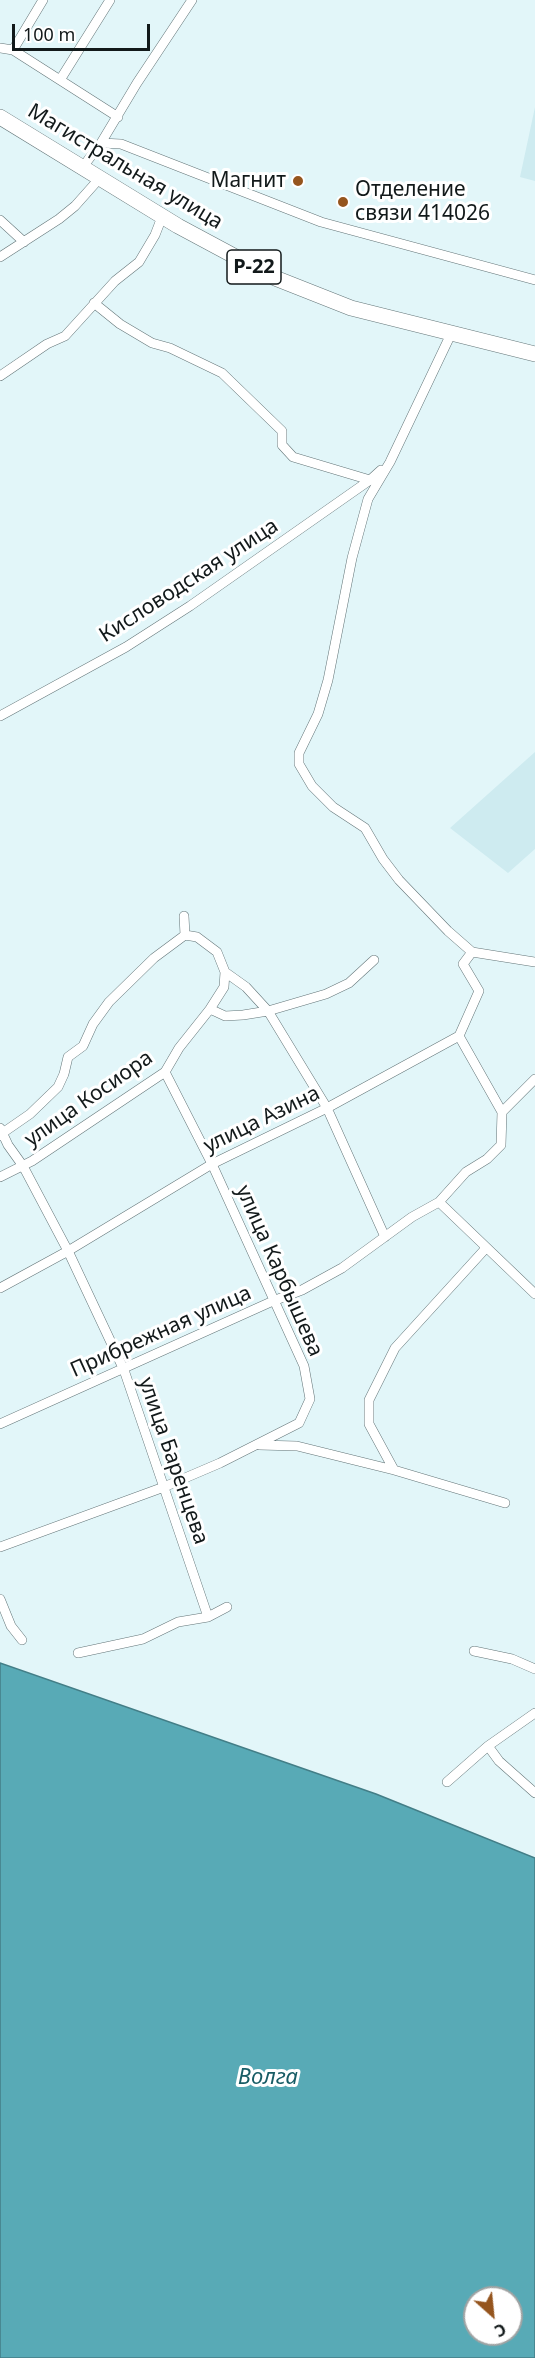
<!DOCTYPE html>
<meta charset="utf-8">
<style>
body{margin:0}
#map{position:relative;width:535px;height:2358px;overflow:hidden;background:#e2f6f9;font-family:"Noto Sans",sans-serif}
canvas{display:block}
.north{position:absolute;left:463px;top:2286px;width:60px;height:60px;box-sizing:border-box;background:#fff;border:2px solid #a0a3a3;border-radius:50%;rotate:153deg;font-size:16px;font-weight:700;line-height:24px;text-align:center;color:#12191a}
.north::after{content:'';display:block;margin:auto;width:21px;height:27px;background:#95551e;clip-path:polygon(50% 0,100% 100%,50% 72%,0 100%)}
.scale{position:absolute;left:12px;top:24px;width:138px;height:27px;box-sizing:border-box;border:3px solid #12191a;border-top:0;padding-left:8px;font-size:18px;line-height:21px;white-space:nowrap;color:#12191a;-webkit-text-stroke:4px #fff;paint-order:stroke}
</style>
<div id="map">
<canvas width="535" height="2358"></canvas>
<div class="north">С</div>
<div class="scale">100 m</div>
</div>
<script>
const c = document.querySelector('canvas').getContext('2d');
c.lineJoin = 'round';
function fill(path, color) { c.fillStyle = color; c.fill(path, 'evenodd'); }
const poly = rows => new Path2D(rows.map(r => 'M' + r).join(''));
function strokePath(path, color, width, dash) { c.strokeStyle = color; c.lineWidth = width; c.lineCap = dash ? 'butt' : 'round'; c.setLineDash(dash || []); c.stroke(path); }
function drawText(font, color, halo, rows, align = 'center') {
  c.font = font + ' "Noto Sans",sans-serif'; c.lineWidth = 6; c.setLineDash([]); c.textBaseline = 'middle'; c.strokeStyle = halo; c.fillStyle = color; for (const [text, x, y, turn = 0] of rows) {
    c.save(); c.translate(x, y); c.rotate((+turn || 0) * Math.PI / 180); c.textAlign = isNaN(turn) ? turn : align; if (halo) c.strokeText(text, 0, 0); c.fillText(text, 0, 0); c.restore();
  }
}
const built = poly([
 [535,107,535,181,520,177],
 [535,752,535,849,508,873,450,828]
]);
const water = poly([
 [0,1663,376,1794,535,1858,535,2358,0,2358,0,1663],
 [475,2298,511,2298,511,2334,475,2334,475,2298]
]);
const minor = poly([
 [43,0,13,50,118,117],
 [0,48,13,50],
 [60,80,110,0],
 [101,143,137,83,192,0],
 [82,168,101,143,121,144,321,222,535,280],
 [0,220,24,242],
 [0,257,59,219,75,206,99,179],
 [94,303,120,324,152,343,170,348,222,373,282,431,282,445,293,457,370,480],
 [451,334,390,462,368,499,352,558,328,680,318,714,299,753,299,764,312,786,333,807,365,828,383,859,399,880,448,931,472,952,535,962],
 [0,376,47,344,65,336,115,281,139,262,155,235,162,217],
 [0,716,126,647,190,606,370,480,381,470],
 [185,935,197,937,217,952,225,972,246,987,268,1011,327,1108,385,1237],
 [210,1009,224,987,225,972],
 [459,1036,502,1112],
 [0,1128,8,1145,23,1166,68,1251,124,1370,208,1617],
 [2,1136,4,1132,30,1114,58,1087,64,1074,68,1057,83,1046,93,1024,109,1002,154,958,185,935,184,916],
 [0,1177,32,1161,165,1072,179,1048,210,1009,225,1016,243,1015,268,1011,326,994,349,983,374,960],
 [439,1202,535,1294],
 [486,1248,395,1348,369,1400,369,1424,394,1470,505,1503],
 [0,1288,68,1251,212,1164,327,1108,459,1036,479,991,463,964,472,952],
 [0,1424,273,1301,302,1290,342,1268,412,1217,439,1202,466,1172,487,1159,501,1145,502,1112,535,1079],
 [259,1445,297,1446,394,1470],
 [0,1547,164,1487,220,1463,299,1423,310,1399,304,1366,212,1164,165,1072],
 [0,1599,11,1626,22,1640],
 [474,1651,512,1659,535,1669],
 [78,1653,143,1639,178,1622,208,1617,227,1607],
 [488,1746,499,1761,535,1793],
 [447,1782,488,1746,535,1713]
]);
const trunk = poly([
 [0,117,178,226,275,278,351,308,535,354]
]);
const markers = [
 [298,181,6,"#95551e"],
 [343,202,6,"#95551e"]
];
const shields = [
 [254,267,54]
];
const shieldNames = [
 ["Р-22",254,267]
];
const streetNames = [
 ["Магистральная улица",125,167,31],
 ["Кисловодская улица",189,581,-33],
 ["улица Косиора",89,1099,-35],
 ["улица Азина",262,1120,-26],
 ["улица Карбышева",279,1271,66],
 ["Прибрежная улица",161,1332,-24],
 ["улица Баренцева",173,1461,71]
];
const poiNames = [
 ["Магнит",286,181],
 ["Отделение",355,190,"left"],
 ["связи 414026",355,214,"left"]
];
const waterNames = [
 ["Волга",268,2078]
];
fill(built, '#ceebf0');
fill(water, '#58aab6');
strokePath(water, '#437e87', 1.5);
strokePath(minor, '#637578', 10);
strokePath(trunk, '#637578', 16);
strokePath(minor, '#fff', 9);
strokePath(trunk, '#fff', 15);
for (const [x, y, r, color] of markers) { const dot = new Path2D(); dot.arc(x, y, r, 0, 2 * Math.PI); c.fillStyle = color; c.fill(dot); strokePath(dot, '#fff', 2); }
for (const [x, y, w] of shields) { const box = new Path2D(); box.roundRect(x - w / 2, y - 17, w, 34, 4.5); c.fillStyle = '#fff'; c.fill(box); strokePath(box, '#12191a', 1.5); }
drawText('bold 20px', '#12191a', null, shieldNames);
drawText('21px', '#12191a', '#fff', streetNames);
drawText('21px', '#12191a', '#fff', poiNames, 'right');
drawText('italic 22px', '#175c65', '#fff', waterNames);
</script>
